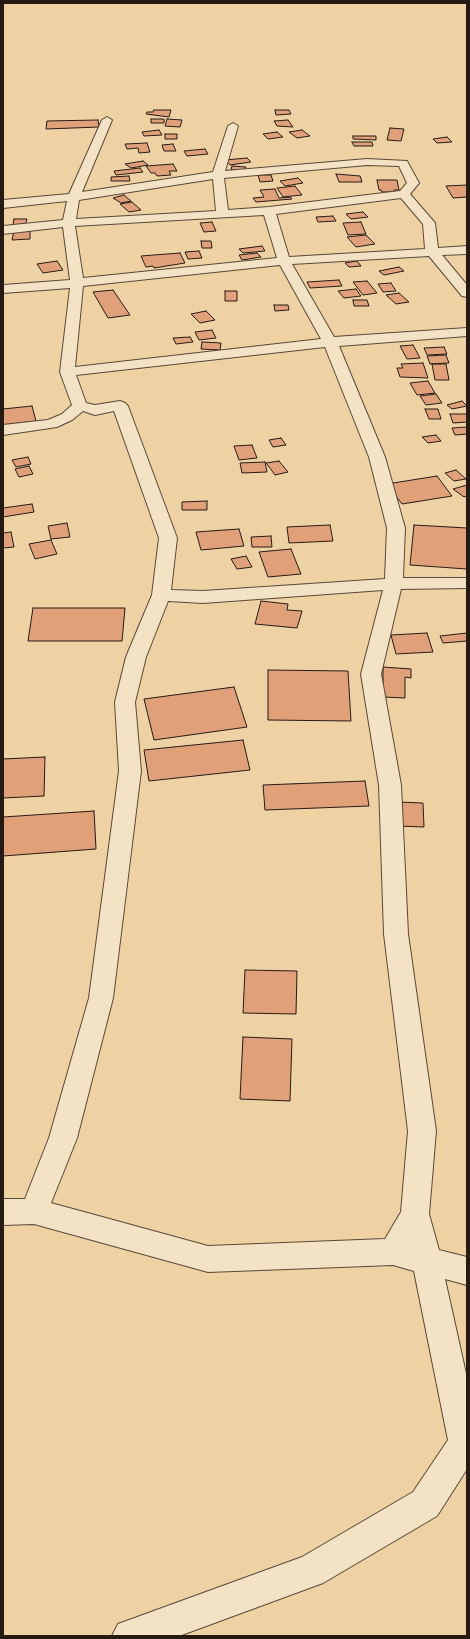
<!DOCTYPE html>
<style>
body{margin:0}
#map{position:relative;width:470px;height:1639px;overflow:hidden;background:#eed2a4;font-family:"Old Standard TT",serif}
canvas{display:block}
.frame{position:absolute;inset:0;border:4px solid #261b13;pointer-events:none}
</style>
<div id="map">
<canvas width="470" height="1639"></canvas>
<div class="frame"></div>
</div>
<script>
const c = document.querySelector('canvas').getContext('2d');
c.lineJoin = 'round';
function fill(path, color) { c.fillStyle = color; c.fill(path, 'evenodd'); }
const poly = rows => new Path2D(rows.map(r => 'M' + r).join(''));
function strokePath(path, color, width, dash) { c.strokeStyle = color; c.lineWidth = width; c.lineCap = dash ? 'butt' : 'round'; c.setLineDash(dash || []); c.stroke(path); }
const building = poly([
 [154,110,171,110,169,117,146,114,147,112,153,112,154,110],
 [275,110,289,110,291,114,276,115,275,110],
 [151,119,164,119,164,123,151,123,151,119],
 [167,119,182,120,180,127,165,126,167,119],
 [98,120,99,127,46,129,47,121,98,120],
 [288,120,293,127,277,126,274,121,288,120],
 [390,128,404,129,401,141,387,140,390,128],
 [159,130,162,135,144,136,142,132,159,130],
 [302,130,310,136,297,138,289,132,302,130],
 [277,132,283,137,268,139,263,134,277,132],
 [165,134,177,134,177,139,165,139,165,134],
 [353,136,376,136,376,140,353,139,353,136],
 [447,137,452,142,437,143,433,139,447,137],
 [352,142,372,142,373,146,354,146,352,142],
 [147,143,150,152,139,153,138,148,127,149,125,144,147,143],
 [173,144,176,151,164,151,162,145,173,144],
 [205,149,208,154,187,156,184,151,205,149],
 [247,158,251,162,230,165,225,160,247,158],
 [143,161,148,165,131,168,125,164,143,161],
 [173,164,177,171,169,171,171,175,157,176,155,173,151,173,146,166,173,164],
 [232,166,246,167,245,170,231,170,232,166],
 [140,168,143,172,116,175,114,171,140,168],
 [336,174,360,176,362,182,339,182,336,174],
 [258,175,271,175,273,181,260,182,258,175],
 [129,176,130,181,111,181,111,177,129,176],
 [298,178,303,183,285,186,280,181,298,178],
 [377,180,397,180,399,190,394,190,394,192,382,192,381,190,379,190,377,180],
 [467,185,467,197,453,198,446,186,467,185],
 [295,186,302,195,283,197,277,188,295,186],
 [275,189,279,198,290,197,292,199,256,202,253,198,264,197,260,190,275,189],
 [124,195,131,201,121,203,113,198,124,195],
 [132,202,141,210,129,212,120,204,132,202],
 [363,212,368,217,351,219,346,214,363,212],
 [333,216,336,221,318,222,316,217,333,216],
 [14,219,27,219,25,225,13,225,14,219],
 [212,222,216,231,204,232,200,223,212,222],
 [361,222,366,234,348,235,343,223,361,222],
 [14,231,30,231,30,239,12,240,14,231],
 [366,235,375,244,356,247,347,237,366,235],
 [201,241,211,241,212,248,202,248,201,241],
 [262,246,265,251,243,253,239,249,262,246],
 [199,251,202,258,188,259,185,252,199,251],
 [180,253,185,263,154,268,153,266,146,267,141,256,180,253],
 [257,253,261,257,242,260,239,255,257,253],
 [57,261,63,270,43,273,37,264,57,261],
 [357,261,361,266,349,267,345,263,357,261],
 [399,267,404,271,384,275,379,271,399,267],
 [339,280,342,286,310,288,307,282,339,280],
 [367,281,377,293,363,295,353,282,367,281],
 [391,283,396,291,383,292,378,284,391,283],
 [356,289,361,296,344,298,338,291,356,289],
 [113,290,130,315,108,318,93,292,113,290],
 [225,291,237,291,237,301,225,301,225,291],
 [399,293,409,302,396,304,386,295,399,293],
 [353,300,367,300,369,306,354,306,353,300],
 [274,305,288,305,289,310,275,311,274,305],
 [206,311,215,320,200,323,191,314,206,311],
 [212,330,216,338,199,340,195,332,212,330],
 [190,337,193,342,176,344,173,338,190,337],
 [202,342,221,343,220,350,201,349,202,342],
 [413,345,420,358,407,359,400,346,413,345],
 [444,347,447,354,427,355,424,348,444,347],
 [446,355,449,363,430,364,427,356,446,355],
 [423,363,428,378,400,377,397,368,403,368,401,364,423,363],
 [432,364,446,364,449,380,435,380,432,364],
 [428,381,435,393,417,395,410,383,428,381],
 [436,394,442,403,426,405,420,396,436,394],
 [462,401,467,406,452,409,447,405,462,401],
 [32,406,36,421,3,425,3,409,32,406],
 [425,409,438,409,441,419,429,419,425,409],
 [450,414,467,414,467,422,453,423,450,414],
 [467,427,467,434,455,435,452,428,467,427],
 [436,435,441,441,428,443,422,437,436,435],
 [281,438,286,445,273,447,269,440,281,438],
 [252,445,257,458,239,460,234,446,252,445],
 [28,457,31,464,16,467,12,460,28,457],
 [279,461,288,472,275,475,266,463,279,461],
 [265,462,267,472,242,473,240,463,265,462],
 [29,466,33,474,19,477,15,469,29,466],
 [456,470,466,479,454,481,445,473,456,470],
 [437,476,452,496,402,504,387,484,437,476],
 [467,485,467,496,464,497,453,489,467,485],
 [207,501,207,510,182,510,182,502,207,501],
 [32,504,34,512,3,517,3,508,32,504],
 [67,523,70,537,51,539,48,526,67,523],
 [330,525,333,541,289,543,287,527,330,525],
 [414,525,467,528,467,569,410,565,414,525],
 [239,529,244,546,201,550,196,532,239,529],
 [11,532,14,547,3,548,3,533,11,532],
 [271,536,272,547,252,547,251,537,271,536],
 [51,540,57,554,35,559,29,544,51,540],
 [291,549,301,574,268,577,259,552,291,549],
 [246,556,252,567,237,569,231,559,246,556],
 [261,601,288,604,287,610,302,611,297,628,255,624,261,601],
 [33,608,125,608,122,641,28,641,33,608],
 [427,633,433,652,396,654,391,635,427,633],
 [467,633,467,641,443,643,440,636,467,633],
 [383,667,411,669,411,678,405,677,405,698,383,697,383,667],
 [268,670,348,671,351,721,268,720,268,670],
 [234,687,247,727,154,740,144,699,234,687],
 [243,740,250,770,149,781,144,750,243,740],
 [45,757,44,796,3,798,3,759,45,757],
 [365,781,369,806,265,810,263,785,365,781],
 [398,802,423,803,424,827,399,826,398,802],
 [94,811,96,849,3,856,3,817,94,811],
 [245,970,297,971,296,1014,243,1013,245,970],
 [243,1037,292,1039,290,1101,240,1099,243,1037]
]);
const minor = poly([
 [107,117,112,120,82,192,213,172,228,126,233,123,238,126,225,171,367,159,407,161,419,183,410,194,435,223,438,248,467,246,467,254,442,255,467,285,467,297,462,296,429,256,292,264,334,337,467,328,467,336,339,346,385,457,405,528,403,578,467,578,467,588,401,589,381,674,401,785,408,934,436,1131,429,1214,439,1250,467,1257,467,1285,445,1279,467,1378,467,1469,437,1516,323,1583,179,1636,112,1636,118,1624,302,1557,413,1492,448,1440,414,1271,393,1265,208,1272,34,1224,3,1225,3,1199,25,1199,49,1138,89,998,119,771,115,702,126,657,152,595,159,538,114,411,95,415,83,411,72,420,57,427,3,435,3,425,48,420,62,414,72,405,60,372,70,288,3,293,3,285,70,280,63,227,3,234,3,226,63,220,67,201,3,208,3,200,69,194,102,120,107,117],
 [367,165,399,166,407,183,400,191,269,207,228,210,224,178,367,165],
 [213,179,216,211,76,219,79,200,213,179],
 [401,198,423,224,425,249,289,257,276,214,401,198],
 [264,215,277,258,83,278,75,226,264,215],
 [280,265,321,339,75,367,83,286,280,265],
 [325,347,369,457,387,528,385,579,203,591,171,590,177,538,128,406,125,403,120,401,95,405,86,403,76,375,325,347],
 [383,590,361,674,379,785,384,934,408,1131,401,1212,385,1239,208,1246,51,1203,77,1138,113,998,141,771,135,702,146,657,168,601,203,603,383,590]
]);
fill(building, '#dfa07a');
strokePath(building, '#261b13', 1);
strokePath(minor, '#584937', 2);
fill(minor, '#f4e2c4');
</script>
